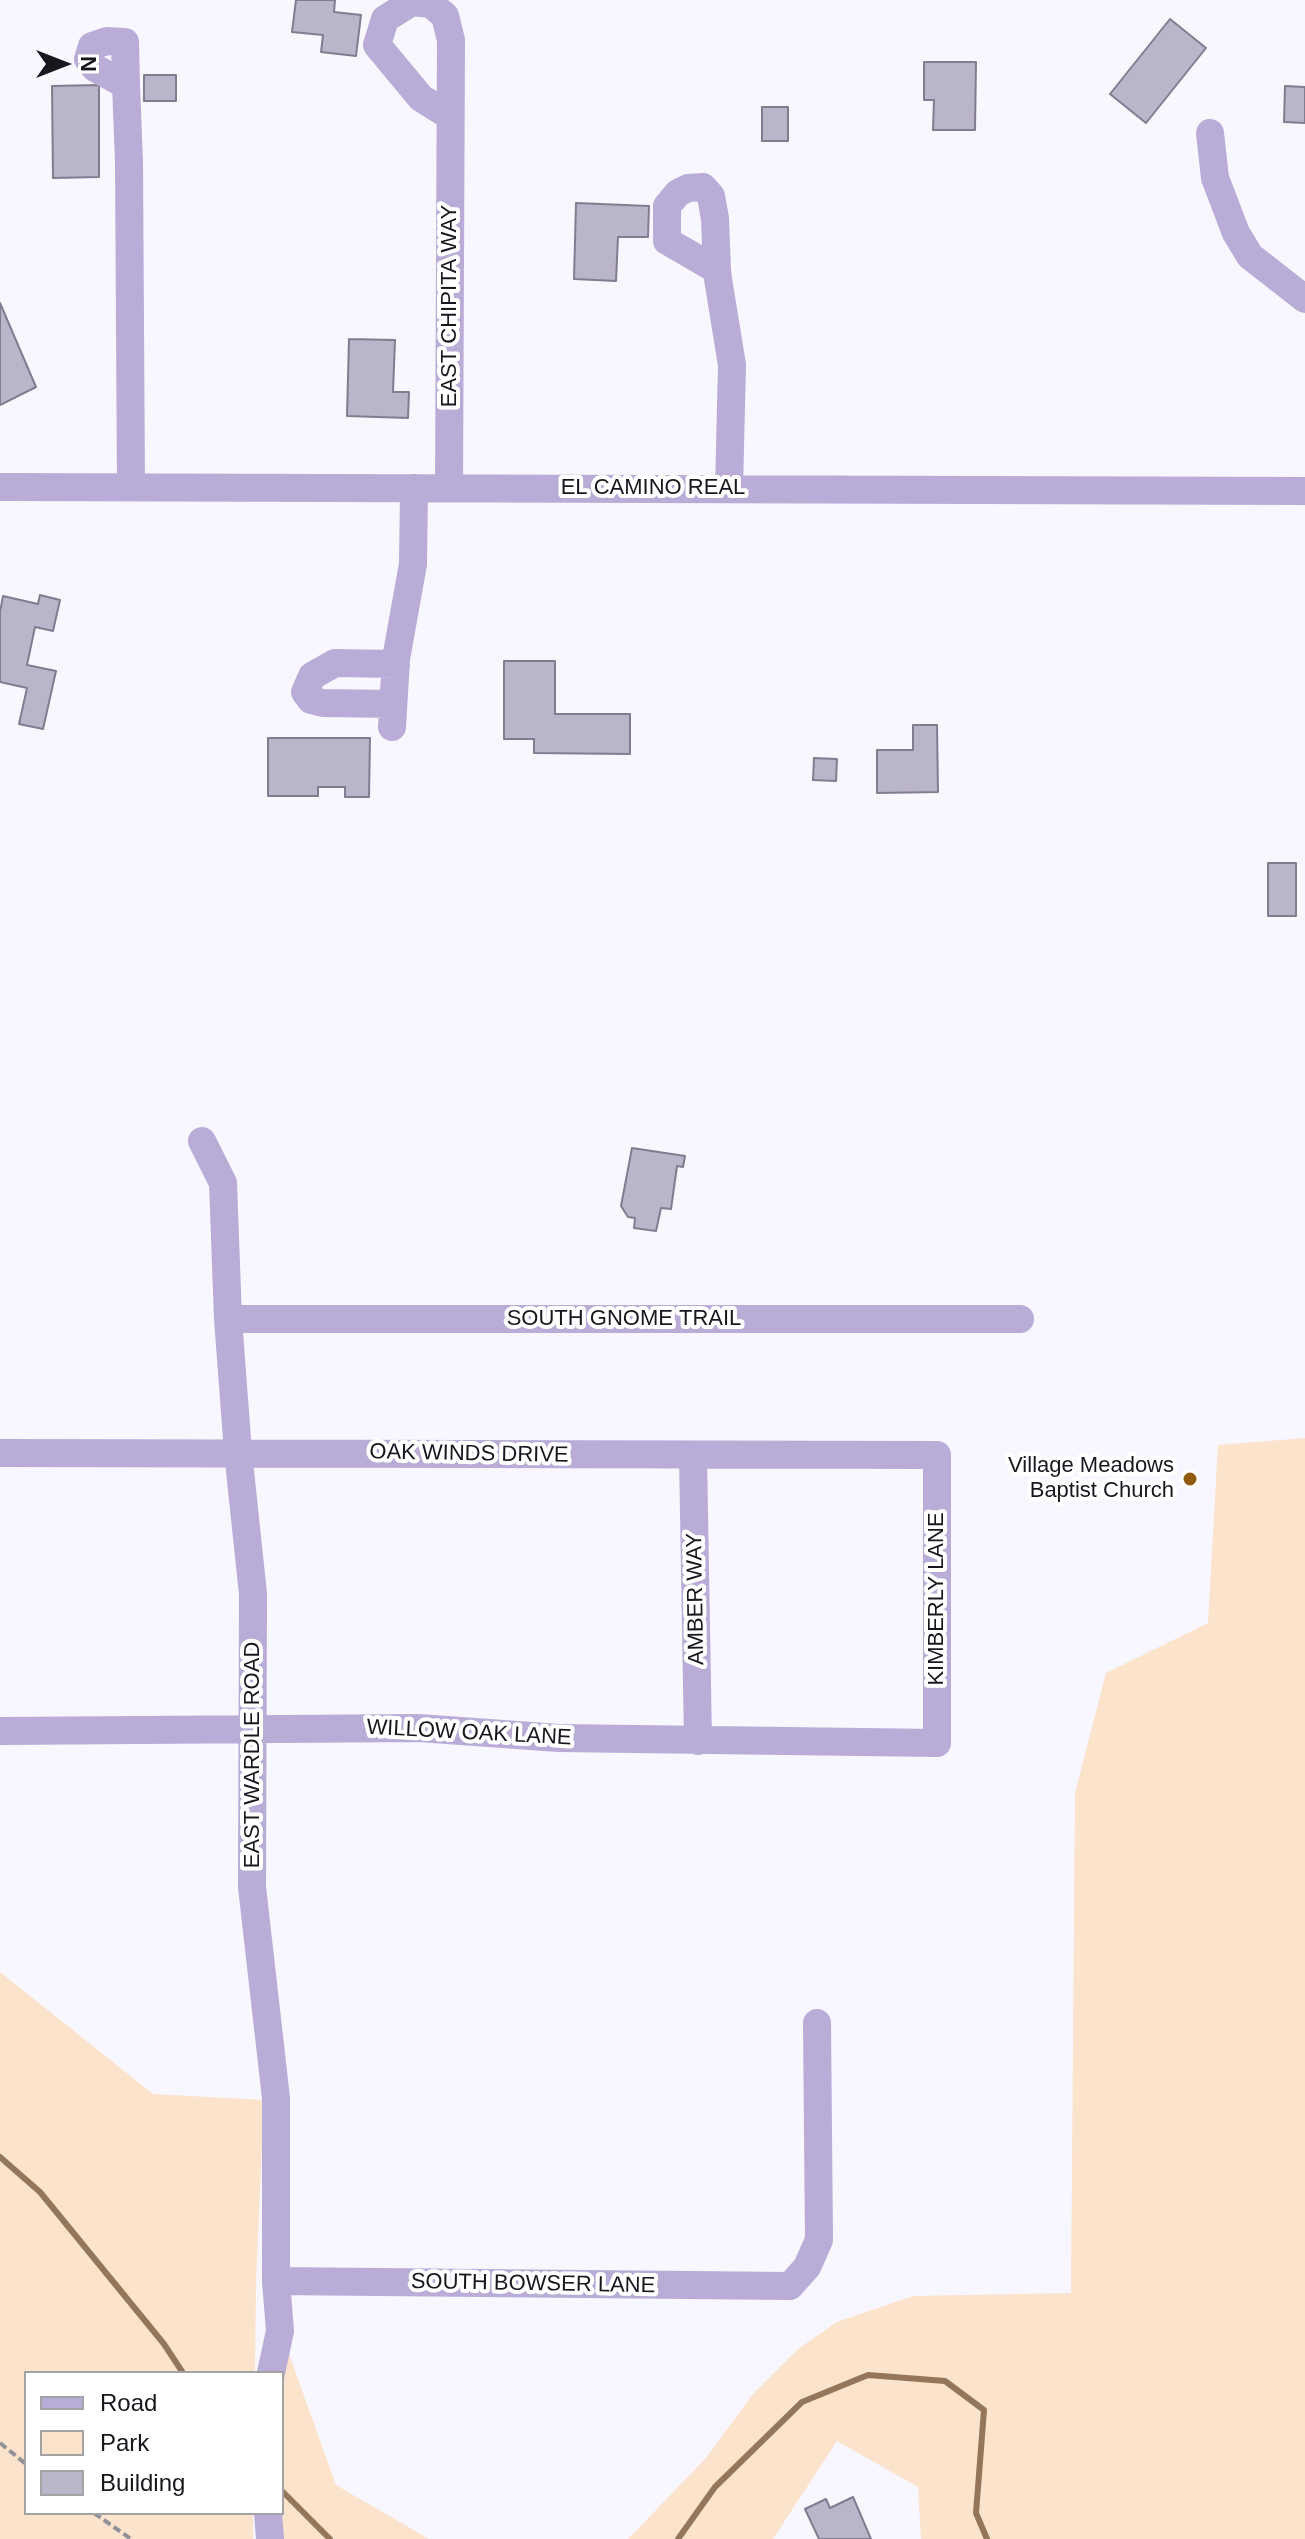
<!DOCTYPE html>
<style>
body{margin:0}
#map{position:relative;width:1305px;height:2539px;overflow:hidden;background:#f8f6ff;font-family:Arial,sans-serif}
canvas{display:block}
.legend{position:absolute;left:24px;top:2371px;width:260px;height:144px;box-sizing:border-box;background:#fff;border:2px solid #a3a2a5;margin:0;padding:10px 14px;list-style:none;font-size:24px;color:#19171e}
.legend li{display:flex;align-items:center;gap:16px;height:40px}
.legend b{width:40px;border:2px solid #a3a2a5}
.north{position:absolute;left:24px;top:24px;width:80px;height:80px;-webkit-text-stroke:6px #fff;paint-order:stroke;rotate:90deg;font-size:22px;font-weight:700;line-height:32px;text-align:center;color:#19171e}
.north::after{content:'';display:block;margin:auto;width:28px;height:36px;background:#19171e;clip-path:polygon(50% 0,100% 100%,50% 72%,0 100%)}
</style>
<div id="map">
<canvas width="1305" height="2539"></canvas>
<ul class="legend">
<li><b style="height:10px;background:#b9acd7"></b>Road</li>
<li><b style="height:22px;background:#fbe3cc"></b>Park</li>
<li><b style="height:22px;background:#bbb5ca"></b>Building</li>
</ul>
<div class="north">N</div>
</div>
<script>
const c = document.querySelector('canvas').getContext('2d');
c.lineJoin = 'round';
function fill(path, color) { c.fillStyle = color; c.fill(path, 'evenodd'); }
const poly = rows => new Path2D(rows.map(r => 'M' + r).join(''));
function strokePath(path, color, width, dash) { c.strokeStyle = color; c.lineWidth = width; c.lineCap = dash ? 'butt' : 'round'; c.setLineDash(dash || []); c.stroke(path); }
function drawText(font, color, halo, rows, align = 'center') {
  c.font = font + ' Arial,sans-serif'; c.lineWidth = 8; c.setLineDash([]); c.textBaseline = 'middle'; c.strokeStyle = halo; c.fillStyle = color; for (const [text, x, y, turn = 0] of rows) {
    c.save(); c.translate(x, y); c.rotate((+turn || 0) * Math.PI / 180); c.textAlign = isNaN(turn) ? turn : align; if (halo) c.strokeText(text, 0, 0); c.fillText(text, 0, 0); c.restore();
  }
}
const green = poly([
 [1305,1438,1305,2539,921,2539,918,2487,837,2441,773,2539,628,2539,707,2457,752,2395,798,2349,837,2322,913,2296,1071,2293,1075,1793,1106,1673,1208,1623,1218,1445],
 [0,1972,153,2094,264,2100,256,2280,255,2373,26,2373,26,2513,253,2513,253,2539,0,2539],
 [289,2354,336,2485,429,2539,281,2539,281,2373]
]);
const stream = poly([
 [0,2157,40,2192,164,2344,183,2373],
 [282,2491,330,2539],
 [678,2539,715,2487,802,2402,868,2375,945,2381,984,2410,976,2513,987,2539]
]);
const building = poly([
 [296,0,335,0,334,12,361,15,356,56,321,52,323,35,292,32,296,0],
 [1170,19,1206,48,1146,123,1110,94,1170,19],
 [924,62,976,62,975,130,933,130,934,100,924,100,924,62],
 [144,75,176,75,176,101,144,101,144,75],
 [99,85,99,177,53,178,52,86,99,85],
 [1285,86,1305,87,1305,123,1284,122,1285,86],
 [762,107,788,107,788,141,762,141,762,107],
 [576,203,649,206,648,237,618,237,616,281,574,279,576,203],
 [0,303,36,387,0,405,0,303],
 [349,339,395,340,393,392,409,392,408,418,347,416,349,339],
 [40,595,60,600,53,631,35,627,27,665,56,671,43,729,19,724,27,688,0,682,0,612,3,596,38,604,40,595],
 [504,661,555,661,555,714,630,714,630,754,534,753,534,739,504,739,504,661],
 [913,725,937,725,938,792,877,793,877,750,913,750,913,725],
 [268,738,370,738,369,797,345,797,345,787,318,787,318,796,268,796,268,738],
 [814,758,837,759,836,781,813,780,814,758],
 [1268,863,1296,863,1296,916,1268,916,1268,863],
 [632,1148,685,1156,683,1167,677,1166,671,1209,661,1208,656,1231,634,1228,635,1218,628,1217,621,1206,632,1148],
 [853,2497,871,2539,819,2539,805,2509,826,2499,830,2508,853,2497]
]);
const path = poly([
 [0,2443,26,2464],
 [94,2513,131,2539]
]);
const minor = poly([
 [126,85,95,68,88,59,92,46,107,41,125,42,126,85,129,162,131,487],
 [1210,133,1215,178,1236,233,1250,256,1305,299],
 [717,270,667,241,667,206,678,193,688,188,703,187,711,196,715,219,717,270,718,279,732,365,729,489],
 [0,487,1305,491],
 [449,488,451,40,445,16,431,4,412,2,385,19,377,45,421,98,450,116],
 [393,704,323,703,311,700,305,692,312,676,335,663,396,664],
 [392,727,396,659,413,564,414,488],
 [202,1141,223,1183,228,1319,238,1452,253,1594,252,1887,276,2098,276,2281,280,2331,271,2373],
 [228,1319,1020,1319],
 [0,1453,937,1455,937,1743,559,1738,419,1728,0,1731],
 [693,1456,698,1741],
 [276,2281,790,2286,807,2267,819,2240,817,2023],
 [268,2513,270,2539]
]);
const markers = [
 [1190,1479,8,"#905a0f"]
];
const streetNames = [
 ["EAST CHIPITA WAY",450,306,-90],
 ["EL CAMINO REAL",653,488],
 ["SOUTH GNOME TRAIL",624,1319],
 ["OAK WINDS DRIVE",469,1454,1],
 ["AMBER WAY",696,1599,-91],
 ["KIMBERLY LANE",937,1599,-90],
 ["WILLOW OAK LANE",469,1733,3],
 ["EAST WARDLE ROAD",253,1755,-90],
 ["SOUTH BOWSER LANE",533,2284,1]
];
const poiNames = [
 ["Village Meadows",1174,1466],
 ["Baptist Church",1174,1491]
];
fill(green, '#fbe3cc');
strokePath(stream, '#94765a', 6);
fill(building, '#bbb5ca');
strokePath(building, '#827c90', 2);
strokePath(path, '#929098', 4, [8, 4]);
strokePath(minor, '#b9acd7', 28);
for (const [x, y, r, color] of markers) { const dot = new Path2D(); dot.arc(x, y, r, 0, 2 * Math.PI); c.fillStyle = color; c.fill(dot); strokePath(dot, '#fff', 3); }
drawText('22px', '#19171e', '#fff', streetNames);
drawText('22px', '#19171e', '#fff', poiNames, 'right');
</script>
